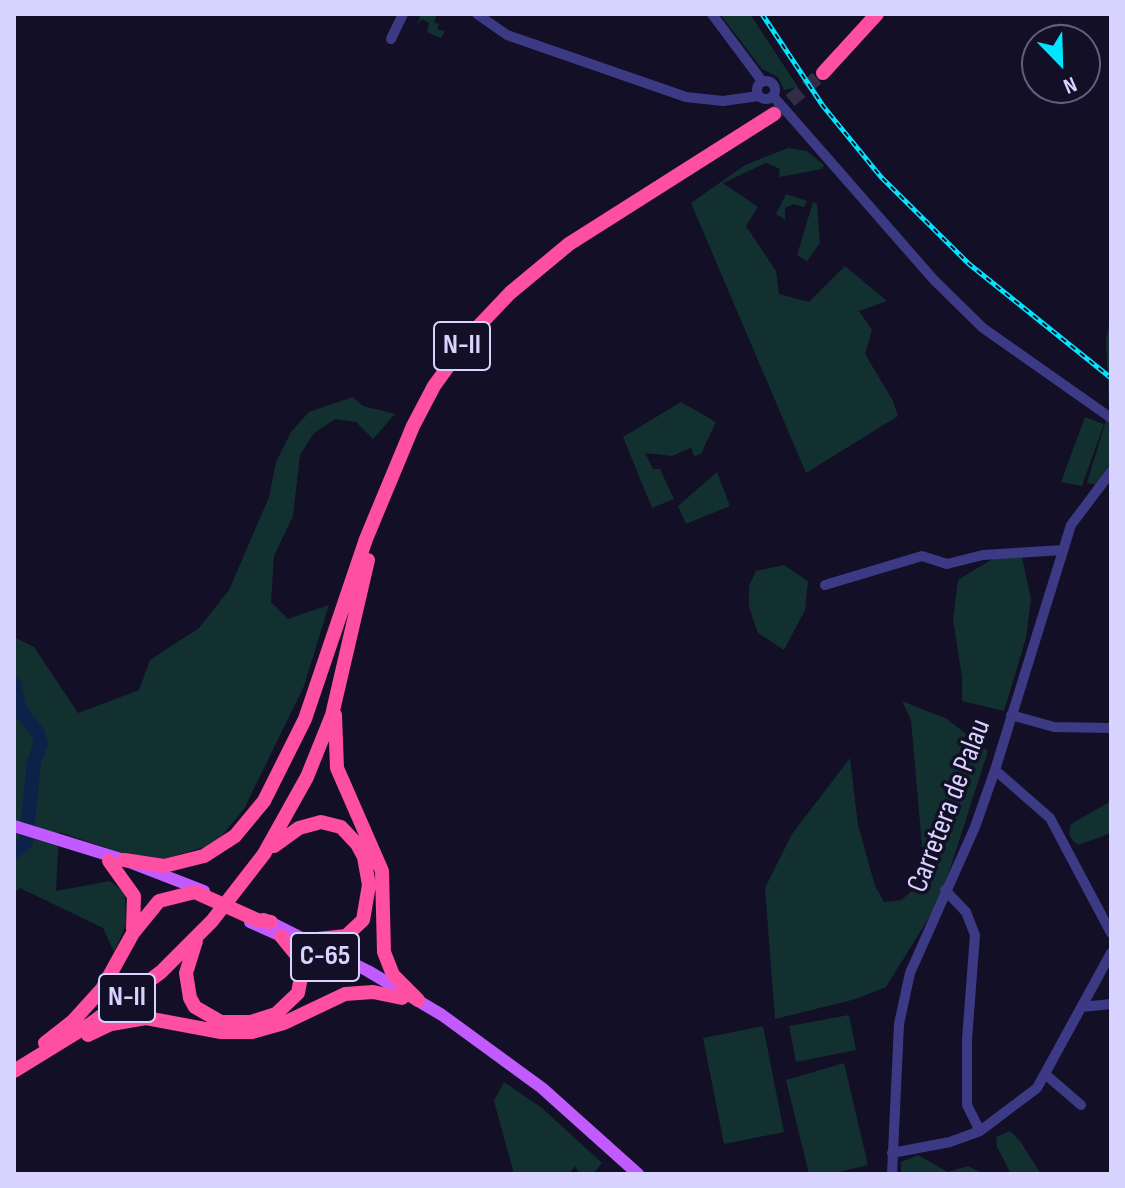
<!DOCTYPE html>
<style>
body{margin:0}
#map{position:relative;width:1125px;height:1188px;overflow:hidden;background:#130f26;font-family:"Sofia Sans Condensed",sans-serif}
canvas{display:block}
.frame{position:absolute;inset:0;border:16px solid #d9d4ff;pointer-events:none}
.north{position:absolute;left:1021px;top:24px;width:80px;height:80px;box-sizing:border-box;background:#130f26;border:2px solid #625e7d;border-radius:50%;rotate:157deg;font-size:22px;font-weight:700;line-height:32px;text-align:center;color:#d9d4ff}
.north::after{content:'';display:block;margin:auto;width:28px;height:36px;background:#00e5ff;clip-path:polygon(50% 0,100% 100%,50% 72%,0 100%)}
</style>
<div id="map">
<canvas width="1125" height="1188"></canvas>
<div class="frame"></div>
<div class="north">N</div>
</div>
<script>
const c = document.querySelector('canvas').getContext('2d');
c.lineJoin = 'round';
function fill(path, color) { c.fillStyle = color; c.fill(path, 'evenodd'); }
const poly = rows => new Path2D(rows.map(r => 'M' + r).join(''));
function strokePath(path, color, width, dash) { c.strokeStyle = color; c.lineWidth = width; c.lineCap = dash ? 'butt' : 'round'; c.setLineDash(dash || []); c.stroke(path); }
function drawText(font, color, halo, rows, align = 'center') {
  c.font = font + ' "Sofia Sans Condensed",sans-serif'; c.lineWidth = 7; c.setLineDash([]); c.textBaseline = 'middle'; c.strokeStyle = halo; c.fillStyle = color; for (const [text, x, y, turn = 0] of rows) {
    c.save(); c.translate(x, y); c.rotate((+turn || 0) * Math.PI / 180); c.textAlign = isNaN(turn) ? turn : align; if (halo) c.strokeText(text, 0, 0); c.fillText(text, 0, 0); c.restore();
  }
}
const green = poly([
 [416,14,437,14,434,22,439,24,437,29,445,31,441,38,427,32,429,23,422,19,417,25,420,17],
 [720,14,750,14,798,87,784,90,778,77,762,69],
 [788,148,807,151,824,165,822,169,779,177,780,169,766,163,723,183,758,207,746,226,776,271,779,294,809,302,845,266,887,301,859,311,872,330,865,354,893,401,898,416,806,473,691,203,745,165],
 [786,194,807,201,804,207,793,204,785,208,785,220,776,214],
 [813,202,817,204,820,243,807,261,797,255],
 [1111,316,1111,464,1097,485,1087,483,1109,410,1106,339],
 [353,397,363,406,395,414,373,439,356,422,335,419,314,433,300,455,293,516,274,556,271,602,288,619,329,605,304,686,244,809,215,844,160,860,125,854,59,832,56,891,110,881,125,893,126,925,114,952,103,928,20,888,14,893,14,637,34,647,78,713,139,690,150,660,199,628,229,590,269,497,276,462,291,432,309,412],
 [681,402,716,422,701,454,694,456,691,448,672,456,645,453,653,469,660,469,674,499,652,508,623,437],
 [1085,417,1104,424,1082,486,1061,482],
 [717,472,730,506,686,524,678,506],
 [999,555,1022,557,1031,599,1026,638,1004,711,962,701,962,677,953,619,958,580],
 [784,565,808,581,805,610,784,650,758,633,749,607,749,586,756,571],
 [902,701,947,719,988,751,940,900,886,987,856,999,775,1019,765,888,792,834,850,758,858,825,875,886,884,902,901,900,925,880,911,720],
 [1111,801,1111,833,1078,845,1073,841,1069,834,1071,824],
 [849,1015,856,1050,796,1062,789,1026],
 [763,1026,784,1132,724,1144,703,1038],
 [844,1063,868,1165,831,1174,809,1174,786,1080],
 [504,1082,542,1108,602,1163,593,1174,579,1174,575,1166,569,1174,514,1174,494,1101],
 [1010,1131,1020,1141,1041,1174,1011,1174,997,1147,996,1137],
 [918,1155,948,1172,968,1166,984,1174,901,1174,901,1162]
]);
const river = poly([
 [14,684,21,712,37,731,41,743,34,762,26,842,14,852]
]);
const highwayTunnel = poly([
 [774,114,823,73]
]);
const minor = poly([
 [477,14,507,35,686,97,723,101,759,96],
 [712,14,762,81],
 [391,39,403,14],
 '757 90a9 9 0 1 1 18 0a9 9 0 1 1-18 0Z',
 [773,96,934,280,983,328,1111,418],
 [825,585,922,556,947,564,983,555,1063,550],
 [1011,715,1054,727,1111,728],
 [995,770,1050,818,1111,933],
 [945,890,966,912,975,935,967,1039,967,1105,980,1131],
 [1082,1007,1111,1004],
 [1045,1074,1081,1105],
 [892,1153,950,1142,980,1131,1037,1088,1111,953],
 [892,1174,899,1024,910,973,975,827,995,770,1071,525,1111,472]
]);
const major = poly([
 [14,826,124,860,204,891],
 [264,919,368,971,442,1015,542,1088,638,1174],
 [250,922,288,939]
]);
const highway = poly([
 [823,73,877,14],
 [335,715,337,768,382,871,384,952,393,975,418,1000],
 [274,846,299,828,321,822,341,827,357,844,364,857,369,885,363,920,346,936,308,940],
 [124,860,164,866,204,856,235,836,264,801,305,719,366,539,413,426,434,386,473,332,510,293,569,244,774,114],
 [109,861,134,896,133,929],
 [196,941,186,973,190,998,195,1007,221,1022,251,1022,276,1014,298,993,302,972,299,958,281,936],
 [88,1035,111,1024,146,1018,221,1032,252,1032,284,1023,345,994,373,992,402,998],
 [45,1043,73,1021,102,989,133,933,159,901,195,892,257,920,271,922],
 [14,1071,92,1023,161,972,212,921,264,854,307,777,332,715,368,560]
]);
const rail = poly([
 [762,14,823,106,881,177,969,264,1111,378]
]);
const shields = [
 [462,346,56],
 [325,957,68],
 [127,998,56]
];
const shieldNames = [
 ["N-II",462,346],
 ["C-65",325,957],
 ["N-II",127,998]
];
const streetNames = [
 ["Carretera de Palau",950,806,-69]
];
fill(green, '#12302f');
strokePath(river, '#0c2248', 14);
strokePath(highwayTunnel, '#312d47', 14, [14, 7]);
strokePath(minor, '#3d3a85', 10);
strokePath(major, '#c25bff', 12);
strokePath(highway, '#ff4fa3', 14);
strokePath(rail, '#00e5ff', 5);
strokePath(rail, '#130f26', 2, [6]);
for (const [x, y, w] of shields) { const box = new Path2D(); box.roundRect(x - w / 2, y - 24, w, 48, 6); c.fillStyle = '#130f26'; c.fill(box); strokePath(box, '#d9d4ff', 2); }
drawText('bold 28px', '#d9d4ff', null, shieldNames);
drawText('30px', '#d9d4ff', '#130f26', streetNames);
</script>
